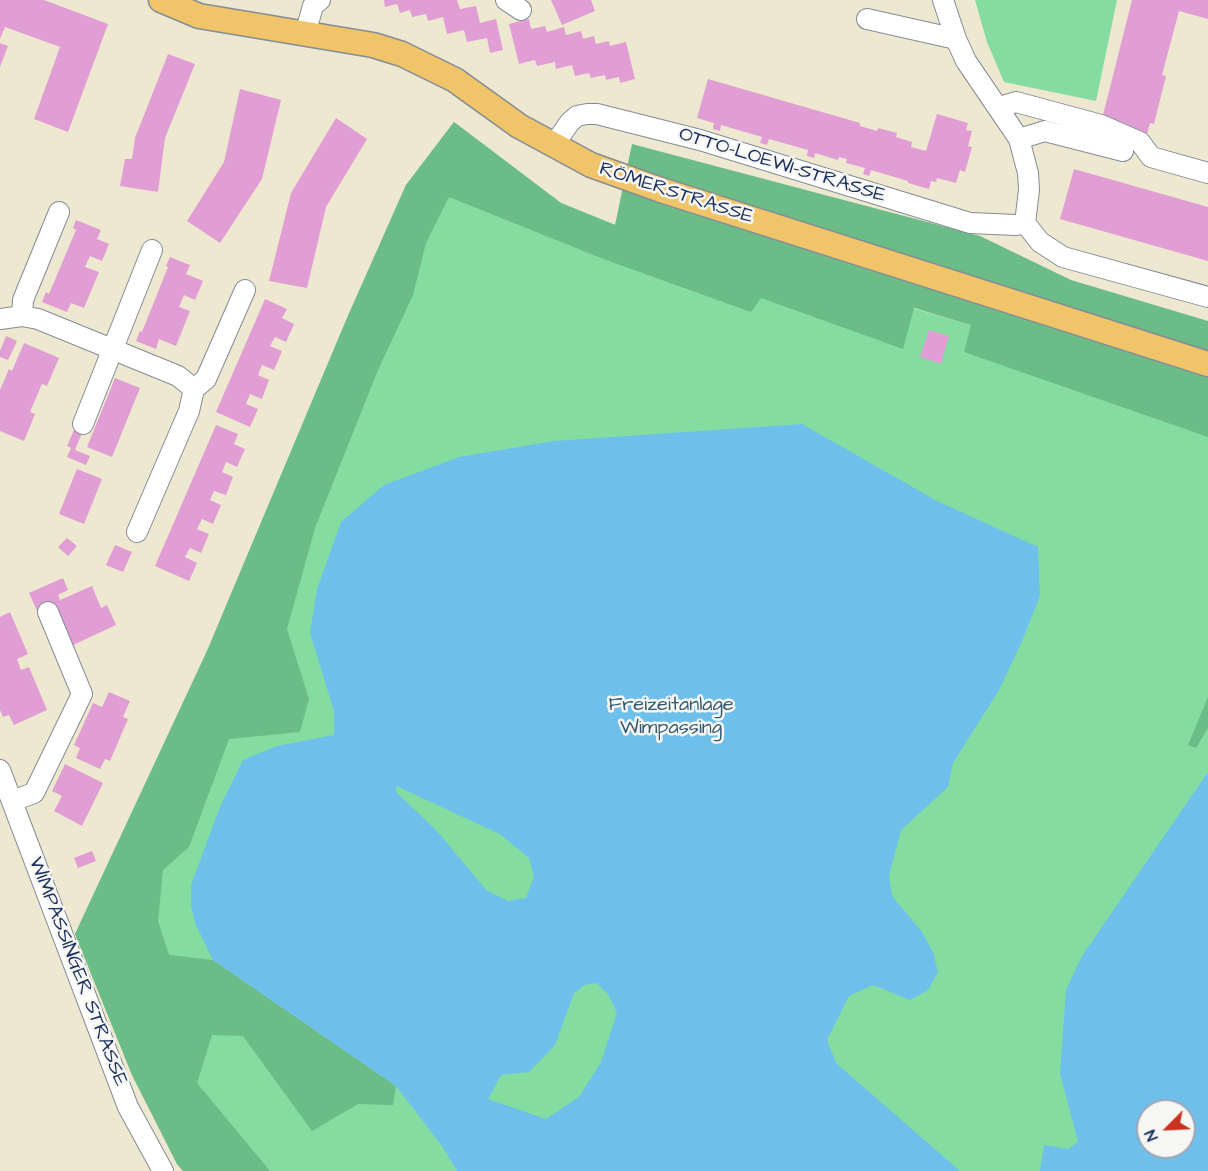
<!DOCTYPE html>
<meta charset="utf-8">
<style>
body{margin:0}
#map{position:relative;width:1208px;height:1171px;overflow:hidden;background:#eee8d0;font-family:"Architects Daughter",sans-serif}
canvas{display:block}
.north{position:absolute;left:1136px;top:1099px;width:60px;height:60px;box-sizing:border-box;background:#f6f6f2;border:2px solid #9ea6b7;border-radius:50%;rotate:246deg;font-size:16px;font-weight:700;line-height:24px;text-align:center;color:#1b2f5e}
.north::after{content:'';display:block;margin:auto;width:21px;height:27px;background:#c8321e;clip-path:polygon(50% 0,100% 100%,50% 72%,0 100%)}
</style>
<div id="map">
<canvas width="1208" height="1171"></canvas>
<div class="north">N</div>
</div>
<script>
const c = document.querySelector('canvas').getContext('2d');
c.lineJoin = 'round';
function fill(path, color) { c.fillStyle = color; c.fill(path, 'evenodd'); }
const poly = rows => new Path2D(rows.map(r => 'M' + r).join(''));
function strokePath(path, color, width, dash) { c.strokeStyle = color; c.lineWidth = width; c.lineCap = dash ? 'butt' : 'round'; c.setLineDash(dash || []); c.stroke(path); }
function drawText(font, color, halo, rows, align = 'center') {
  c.font = font + ' "Architects Daughter",sans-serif'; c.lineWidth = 5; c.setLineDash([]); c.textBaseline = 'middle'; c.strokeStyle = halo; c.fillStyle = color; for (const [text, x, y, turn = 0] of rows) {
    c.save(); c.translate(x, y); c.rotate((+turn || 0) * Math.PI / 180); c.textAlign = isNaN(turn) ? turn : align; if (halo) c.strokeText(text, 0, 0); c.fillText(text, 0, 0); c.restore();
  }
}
const green = poly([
 [975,0,1117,0,1096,101,1004,82,987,42],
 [454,122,561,203,616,225,972,325,1208,413,1208,1171,183,1171,177,1164,132,1075,75,934,207,651,347,318,406,185],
 [1148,1111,1184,1111,1184,1147,1148,1147]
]);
const forest = poly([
 [454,122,561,203,615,225,632,144,980,236,1071,280,1208,321,1208,437,964,352,971,325,914,308,903,349,761,298,751,312,606,260,449,197,426,243,413,295,378,370,315,528,287,629,309,699,300,732,229,739,189,847,163,870,158,921,169,955,213,960,396,1086,393,1105,358,1104,312,1131,243,1036,212,1035,197,1083,270,1171,183,1171,177,1164,132,1075,75,934,207,651,347,318,406,185],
 [1208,697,1208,728,1196,748,1188,745]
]);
const water = poly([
 [802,424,937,501,1038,547,1040,596,1022,641,999,690,953,763,948,787,901,830,889,876,892,896,922,932,933,952,938,972,928,990,910,1000,873,985,849,996,827,1040,836,1063,960,1171,457,1171,442,1146,396,1086,213,960,195,923,191,906,191,885,220,807,243,760,277,746,334,735,334,711,310,633,317,589,341,522,384,485,459,457,554,441],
 [396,786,500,834,529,858,534,876,526,898,508,901,486,890,437,831,396,792],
 [596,983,608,994,617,1013,601,1062,579,1097,546,1119,488,1099,501,1075,529,1072,555,1045,574,993,585,985],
 [1208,772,1208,1171,1040,1171,1044,1145,1068,1149,1078,1142,1060,1073,1066,990,1082,956],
 [1148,1111,1184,1111,1184,1147,1148,1147]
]);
const building = poly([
 [0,0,44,0,108,24,68,132,34,119,60,47,5,27,0,39],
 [384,0,457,0,460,9,476,6,480,23,496,19,503,50,490,53,487,38,467,42,464,30,447,34,443,17,428,21,426,14,412,17,410,10,400,13,397,4,385,7],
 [551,0,591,0,595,11,562,25],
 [1132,0,1208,0,1208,19,1179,11,1162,75,1166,76,1154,124,1150,123,1147,134,1101,123],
 [529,19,531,29,545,26,547,32,564,27,566,35,581,31,583,39,594,36,596,44,609,41,610,46,626,42,635,79,620,83,619,77,606,80,605,75,591,78,589,73,575,76,572,65,556,69,555,62,537,66,535,60,519,64,509,24],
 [0,43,8,46,0,67],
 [168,54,195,64,165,138,158,192,120,186,125,159,132,159,135,138],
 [708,79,860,123,860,126,877,131,878,128,897,133,896,137,912,142,911,147,926,151,937,114,968,123,966,130,972,131,968,146,972,147,965,172,960,170,956,183,937,178,936,182,931,181,929,189,908,183,908,181,871,170,869,176,863,174,865,168,846,163,847,159,839,157,838,160,815,153,814,158,807,156,808,150,769,139,767,145,760,143,762,137,721,125,720,131,713,129,714,123,697,118],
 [240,89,281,100,262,179,220,243,187,221,224,162],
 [336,118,367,139,326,207,307,288,269,281,291,193],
 [1074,169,1208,207,1208,261,1060,219],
 [76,220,101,230,97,239,109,244,102,261,90,256,85,267,99,272,84,308,71,303,67,312,42,302,46,292,49,294,76,230,73,228],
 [170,257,190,265,186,274,203,281,195,300,184,295,179,307,190,311,176,346,159,339,156,349,136,341,140,331,142,332,168,267,166,266],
 [265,299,287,309,282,318,294,324,286,342,275,337,270,346,282,351,274,370,262,365,258,375,269,380,262,399,250,394,246,404,258,409,250,427,216,412],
 [929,330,949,336,941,364,920,357],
 [6,336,17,341,8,360,0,357,0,351],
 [24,343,59,358,47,386,42,384,30,412,35,414,24,441,0,431,0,390,9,369,12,371],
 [115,378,140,388,112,457,87,447],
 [216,425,238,434,234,444,245,449,237,467,226,462,222,472,233,477,226,495,214,491,210,500,221,505,213,524,202,519,197,529,209,534,201,553,190,548,185,557,197,563,189,581,155,566],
 [74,430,82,433,75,450,90,456,86,465,67,457,71,448,67,446],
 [77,469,102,479,84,524,59,514],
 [67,538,77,546,68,556,58,547],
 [115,545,132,552,123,572,106,565],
 [63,578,68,590,58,595,60,600,92,586,101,608,107,605,116,625,73,645,56,605,38,613,29,593],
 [10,612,28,654,17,659,21,670,29,667,47,710,14,725,9,715,3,717,0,710,0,617],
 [109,692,130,701,123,717,128,719,110,761,105,759,100,769,76,758,80,748,74,745,93,703,102,707],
 [65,764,103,783,82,826,54,811,62,796,52,791],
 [92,851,96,861,78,868,74,858]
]);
const minor = poly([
 [506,0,521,10],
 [943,0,956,39,966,61,1019,139,1028,173,1029,190,1025,223,1040,242,1063,257,1208,297],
 [867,19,956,39],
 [305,34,313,6,320,0],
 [1000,107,1016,102,1101,125,1140,142,1151,157,1208,173],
 [1019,139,1045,131,1123,151],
 [553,146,570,122,577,116,587,114,597,114,700,140,970,223,1016,225,1025,223],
 [22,316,23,300,59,212],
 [0,319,22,316,38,319,178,376,194,389,189,411,137,532],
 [194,389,206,379,245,290],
 [83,424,152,250],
 [0,770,128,1107,163,1171],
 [12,801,34,793,82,694,48,612]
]);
const major = poly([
 [161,0,199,16,373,45,402,54,455,80,519,126,591,165,661,190,1208,364]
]);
const streetNames = [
 ["OTTO-LOEWI-STRASSE",782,166,17],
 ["RÖMERSTRASSE",676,194,18],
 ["WIMPASSINGER STRASSE",77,972,69]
];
const parkNames = [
 ["Freizeitanlage",671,706],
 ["Wimpassing",671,729]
];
fill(green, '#84dca1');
fill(forest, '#6bbc87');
fill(water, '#6ec0ea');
fill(building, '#e19ed5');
strokePath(minor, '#848c97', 22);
strokePath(major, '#848c97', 27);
strokePath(minor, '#fff', 20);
strokePath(major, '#f0c469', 24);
drawText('20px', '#1b2f5e', '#f6f6f2', streetNames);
drawText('20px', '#355a6f', '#f6f6f2', parkNames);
</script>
